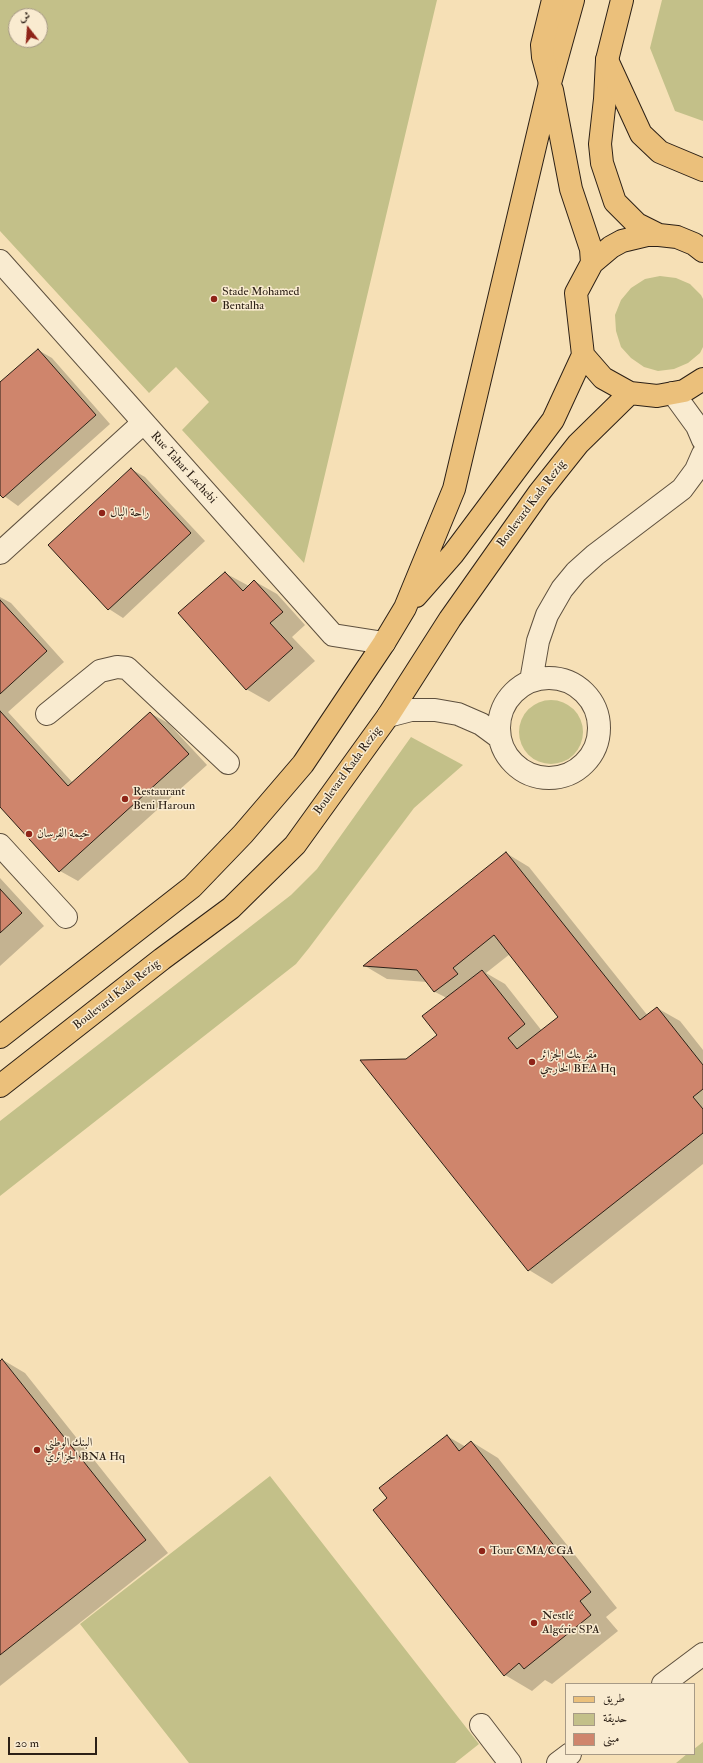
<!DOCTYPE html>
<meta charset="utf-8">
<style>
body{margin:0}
#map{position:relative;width:703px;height:1763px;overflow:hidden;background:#f6e0b6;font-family:"IM FELL Double Pica",Amiri,serif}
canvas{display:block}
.legend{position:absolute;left:565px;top:1683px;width:130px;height:72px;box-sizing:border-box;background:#f9ebd0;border:1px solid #a79a86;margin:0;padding:5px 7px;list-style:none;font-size:12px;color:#2c2016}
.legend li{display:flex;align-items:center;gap:8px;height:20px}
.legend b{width:20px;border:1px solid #a79a86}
.north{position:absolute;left:8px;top:8px;width:40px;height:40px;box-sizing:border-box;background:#f9ebd0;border:1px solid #a79a86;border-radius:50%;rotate:343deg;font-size:11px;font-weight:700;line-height:16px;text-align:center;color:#2c2016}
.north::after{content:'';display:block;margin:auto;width:14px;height:18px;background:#8f2418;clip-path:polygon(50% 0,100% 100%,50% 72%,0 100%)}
.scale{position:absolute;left:8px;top:1737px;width:89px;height:18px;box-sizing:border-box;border:2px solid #2c2016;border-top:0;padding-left:5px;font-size:12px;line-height:14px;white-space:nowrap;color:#2c2016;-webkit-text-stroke:3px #f9ebd0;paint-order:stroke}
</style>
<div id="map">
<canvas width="703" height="1763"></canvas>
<ul class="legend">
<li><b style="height:5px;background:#ebc07b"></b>طريق</li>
<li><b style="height:11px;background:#c3c089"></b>حديقة</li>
<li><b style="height:11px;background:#cf856c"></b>مبنى</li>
</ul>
<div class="north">ش</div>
<div class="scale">20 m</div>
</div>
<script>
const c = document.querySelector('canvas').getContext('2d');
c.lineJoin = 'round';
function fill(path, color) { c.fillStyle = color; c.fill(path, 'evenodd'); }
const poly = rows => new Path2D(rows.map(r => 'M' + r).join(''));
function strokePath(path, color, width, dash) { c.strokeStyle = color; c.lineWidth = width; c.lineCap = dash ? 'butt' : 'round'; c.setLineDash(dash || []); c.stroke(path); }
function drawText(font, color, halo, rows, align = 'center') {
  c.font = font + ' "IM FELL Double Pica",Amiri,serif'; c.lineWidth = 3; c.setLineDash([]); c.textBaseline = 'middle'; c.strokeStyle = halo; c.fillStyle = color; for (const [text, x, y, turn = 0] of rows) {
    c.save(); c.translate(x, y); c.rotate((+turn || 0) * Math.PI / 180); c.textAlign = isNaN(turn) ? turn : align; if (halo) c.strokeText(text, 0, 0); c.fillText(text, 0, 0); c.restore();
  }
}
const green = poly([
 [0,0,437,0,304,563,182,430,209,402,176,367,149,393,0,231],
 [16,16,40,16,40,40,16,40],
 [662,0,703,0,703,121,675,111,650,48],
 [660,276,676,278,690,284,701,295,703,299,703,347,700,353,688,363,674,369,658,371,644,367,631,358,621,347,616,331,615,315,621,300,631,288,645,279],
 '519 732a32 32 0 1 1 64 0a32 32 0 1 1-64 0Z',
 [411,737,463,765,414,808,309,948,296,964,0,1196,0,1121,291,895,317,869],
 [270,1476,479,1744,455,1763,189,1763,80,1624],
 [703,1742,703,1763,676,1763,687,1754,694,1754,694,1749]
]);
const shadow = poly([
 [38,350,52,358,110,424,18,506,0,493,0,384],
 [131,469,145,477,205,541,123,618,109,609],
 [225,573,249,586,254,581,277,594,305,625,292,637,315,661,269,702,246,689],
 [0,597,11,603,64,662,8,712,73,783,150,713,168,723,207,765,78,881,60,871,0,805],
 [506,853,529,867,648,1016,657,1008,680,1021,703,1050,703,1164,552,1284,529,1270,362,1061,406,1060,438,1035,447,998,435,992,427,982,387,979,365,966],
 [510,954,559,1017,542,1031,505,984,486,973],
 [0,878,44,926,0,966],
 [3,1360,25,1373,168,1553,0,1686,0,1362],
 [447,1436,466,1447,472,1442,498,1458,617,1608,606,1617,618,1631,552,1684,545,1680,532,1691,505,1675,388,1498]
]);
const building = poly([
 [38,349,96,415,3,498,0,495,0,382,38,349],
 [131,468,191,533,108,610,48,545,131,468],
 [225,572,243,591,254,580,283,612,270,623,293,648,246,690,178,613,225,572],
 [0,600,47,651,0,694,0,600],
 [0,711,68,786,150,712,189,754,59,872,0,807,0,711],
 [506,852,640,1020,657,1007,703,1065,703,1089,693,1097,703,1109,703,1133,528,1271,360,1060,406,1059,437,1035,422,1016,482,970,525,1024,508,1038,517,1049,558,1017,494,935,453,968,458,974,434,992,417,970,363,966,506,852],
 [0,889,22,913,0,933,0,889],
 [2,1359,146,1540,0,1655,0,1361,2,1359],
 [447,1435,459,1451,471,1441,591,1592,580,1601,591,1615,524,1669,519,1663,504,1676,373,1510,387,1498,379,1488,447,1435]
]);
const minor = poly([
 [0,261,333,635,384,643],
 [673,393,697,426,703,440],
 [0,553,143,423],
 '499 728a50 50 0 1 1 100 0a50 50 0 1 1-100 0Z',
 [531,681,538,641,547,615,562,589,576,572,595,555,682,489,696,470,703,454],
 [47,714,100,671,117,667,127,668,228,763],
 [388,716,411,710,435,710,458,714,481,724,500,738],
 [0,845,66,917],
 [663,1684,703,1654],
 [481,1725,510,1763],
 [558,1763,570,1754]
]);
const major = poly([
 [622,0,607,60,605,99,600,144,602,163,615,202,637,224,659,235],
 [552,90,571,189,591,249,592,263],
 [703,251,694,244,677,237,659,235,647,235,622,241,611,247,592,263,576,293,583,355,603,378,630,393,657,396,684,391,703,379],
 [416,596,453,554,553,420,583,355],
 [0,1037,192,887,243,834,303,764,384,643,405,608,454,489,550,83,573,0],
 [0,1086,162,959,231,908,295,845,388,716,450,619,539,493,578,444,630,393]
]);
const highway = poly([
 [607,60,641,134,660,152,703,170],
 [550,83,543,57,542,45,553,0]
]);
const markers = [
 [214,299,4,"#8f2418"],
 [102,513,4,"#8f2418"],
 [125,799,4,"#8f2418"],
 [29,834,4,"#8f2418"],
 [532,1062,4,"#8f2418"],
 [37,1450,4,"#8f2418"],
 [482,1551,4,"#8f2418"],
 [534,1623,4,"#8f2418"]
];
const poiNames = [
 ["Stade Mohamed",222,292],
 ["Bentalha",222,306],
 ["راحة البال",110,513],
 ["Restaurant",133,792],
 ["Beni Haroun",133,806],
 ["خيمة الفرسان",37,834],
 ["مقر بنك الجزائر",540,1055],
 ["الخارجي BEA Hq",540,1069],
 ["البنك الوطني",45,1443],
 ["الجزائري BNA Hq",45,1457],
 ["Tour CMA/CGA",490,1551],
 ["Nestlé",542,1616],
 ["Algérie SPA",542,1630]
];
const streetNames = [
 ["Rue Tahar Lachebi",183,468,48],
 ["Boulevard Kada Rezig",532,504,-53],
 ["Boulevard Kada Rezig",348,771,-54],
 ["Boulevard Kada Rezig",117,995,-38]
];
fill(green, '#c3c089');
fill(shadow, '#0003');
fill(building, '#cf856c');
strokePath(building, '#2c2016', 1);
strokePath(minor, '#5e503e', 24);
strokePath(major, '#2c2016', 24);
strokePath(highway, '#2c2016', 24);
strokePath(minor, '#f9ebd0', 22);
strokePath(major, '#ebc07b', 22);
strokePath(highway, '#ebc07b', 22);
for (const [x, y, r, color] of markers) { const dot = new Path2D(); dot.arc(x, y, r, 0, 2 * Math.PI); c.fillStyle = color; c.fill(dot); strokePath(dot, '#f9ebd0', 1.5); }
drawText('12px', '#2c2016', '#f9ebd0', poiNames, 'left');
drawText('12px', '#2c2016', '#f9ebd0', streetNames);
</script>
